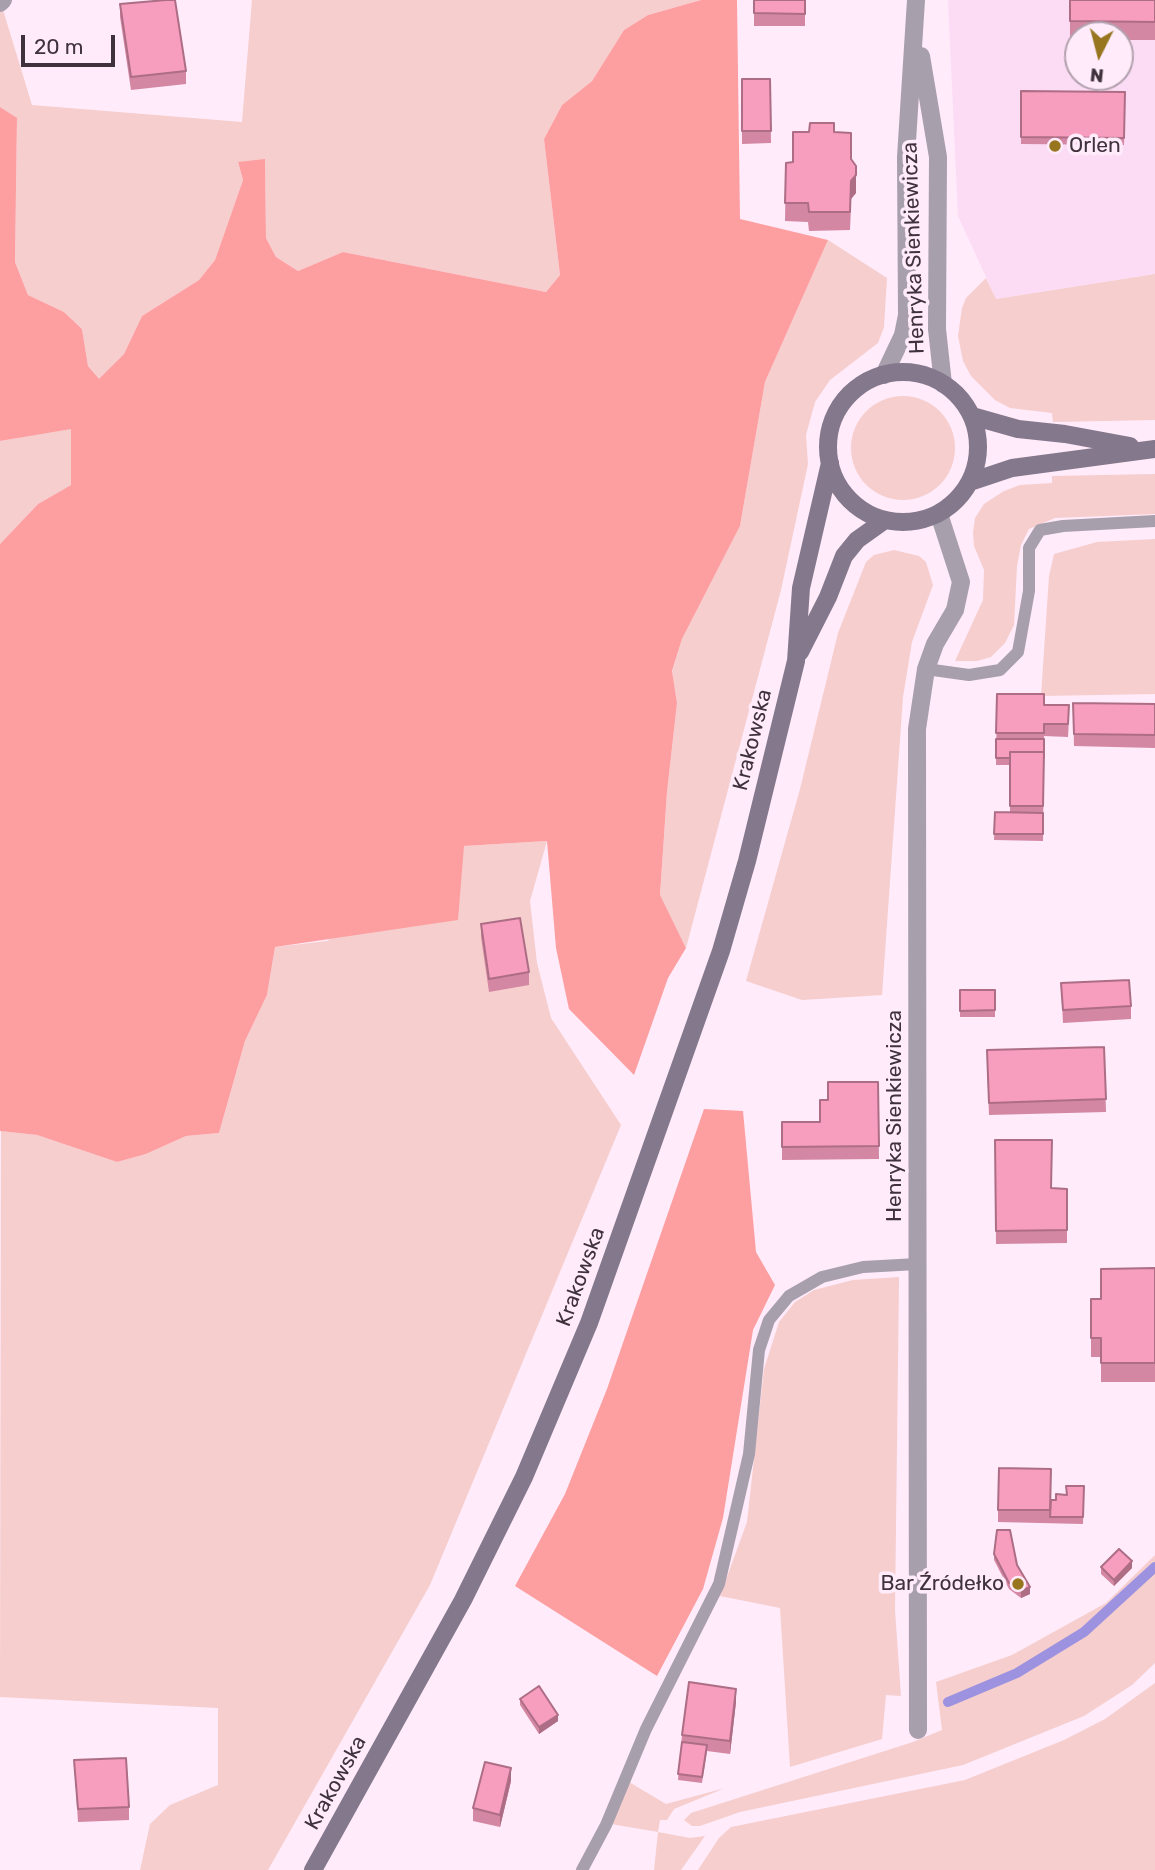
<!DOCTYPE html>
<meta charset="utf-8">
<style>
body{margin:0}
#map{position:relative;width:1155px;height:1870px;overflow:hidden;background:#ffebfa;font-family:Rubik,sans-serif}
canvas{display:block}
.north{position:absolute;left:1064px;top:21px;width:70px;height:70px;box-sizing:border-box;background:#ffebfa;border:2px solid #b2a1ae;border-radius:50%;rotate:186deg;font-size:19px;font-weight:700;line-height:28px;text-align:center;color:#3f323c}
.north::after{content:'';display:block;margin:auto;width:24px;height:32px;background:#97761f;clip-path:polygon(50% 0,100% 100%,50% 72%,0 100%)}
.scale{position:absolute;left:21px;top:35px;width:94px;height:32px;box-sizing:border-box;border:4px solid #3f323c;border-top:0;padding-left:9px;font-size:21px;line-height:24px;white-space:nowrap;color:#3f323c;-webkit-text-stroke:5px #ffebfa;paint-order:stroke}
</style>
<div id="map">
<canvas width="1155" height="1870"></canvas>
<div class="north">N</div>
<div class="scale">20 m</div>
</div>
<script>
const c = document.querySelector('canvas').getContext('2d');
c.lineJoin = 'round';
function fill(path, color) { c.fillStyle = color; c.fill(path, 'evenodd'); }
const poly = rows => new Path2D(rows.map(r => 'M' + r).join(''));
function strokePath(path, color, width, dash) { c.strokeStyle = color; c.lineWidth = width; c.lineCap = dash ? 'butt' : 'round'; c.setLineDash(dash || []); c.stroke(path); }
function drawText(font, color, halo, rows, align = 'center') {
  c.font = font + ' Rubik,sans-serif'; c.lineWidth = 7; c.setLineDash([]); c.textBaseline = 'middle'; c.strokeStyle = halo; c.fillStyle = color; for (const [text, x, y, turn = 0] of rows) {
    c.save(); c.translate(x, y); c.rotate((+turn || 0) * Math.PI / 180); c.textAlign = isNaN(turn) ? turn : align; if (halo) c.strokeText(text, 0, 0); c.fillText(text, 0, 0); c.restore();
  }
}
const built = poly([
 [948,0,1155,0,1155,274,996,299,958,216],
 [1078,35,1120,35,1120,77,1078,77]
]);
const green = poly([
 [0,0,32,105,242,122,252,0,701,0,648,15,624,30,592,81,562,105,544,139,560,275,546,292,343,252,298,271,276,257,266,238,265,160,238,163,243,180,215,260,199,280,142,316,124,354,99,380,88,366,82,329,64,312,28,295,15,262,17,119,0,107],
 [828,240,887,278,884,327,878,343,830,380,815,402,806,435,808,464,781,590,686,948,660,896,667,792,677,703,672,672,682,639,740,526,765,382],
 [1155,274,1155,420,1053,422,1052,413,1010,408,995,400,971,376,963,361,958,336,962,308,966,298,986,278,996,299],
 '851 448a52 52 0 1 1 104 0a52 52 0 1 1-104 0Z',
 [71,428,71,485,38,504,0,544,0,441],
 [1155,474,1155,514,1055,518,1029,529,1021,545,1017,566,1014,625,1005,643,991,657,977,661,955,661,983,600,984,570,974,546,973,533,975,518,984,504,1004,491,1020,485,1052,483,1052,476],
 [1155,539,1155,694,1041,696,1049,576,1054,554,1097,542],
 [894,550,919,556,926,562,933,585,912,642,903,697,882,995,802,1000,746,981,800,789,838,633,866,562,874,555],
 [547,841,530,901,537,963,551,1018,621,1125,430,1585,268,1870,140,1870,150,1824,170,1805,218,1785,218,1708,0,1697,1,1131,37,1135,117,1162,146,1154,186,1136,219,1133,245,1041,267,995,275,947,327,941,463,846],
 [899,1277,895,1610,901,1696,886,1695,882,1739,790,1767,780,1608,720,1596,747,1522,764,1369,779,1322,795,1302,814,1290,853,1280],
 [1155,1555,1155,1663,1132,1685,1084,1716,963,1765,740,1812,700,1826,692,1826,684,1820,691,1813,913,1742,942,1730,936,1682,1012,1655,1106,1603],
 [1155,1683,1155,1870,698,1870,719,1838,731,1827,965,1780,1064,1740,1105,1719],
 [629,1782,666,1804,725,1788,674,1809,667,1820,660,1820,658,1832,690,1838,705,1836,681,1870,654,1870,658,1832,611,1824]
]);
const forest = poly([
 [701,0,737,0,740,219,828,240,765,382,740,526,682,639,672,671,677,703,667,792,660,895,686,948,668,978,634,1075,569,1009,556,948,547,841,464,846,458,920,275,947,267,995,245,1041,219,1133,186,1136,146,1154,117,1162,37,1135,0,1131,0,544,38,504,71,485,71,429,0,441,0,107,17,118,15,262,28,295,64,312,82,329,88,366,99,379,124,354,142,316,199,280,215,260,243,180,238,162,265,159,266,238,276,257,298,271,343,252,546,292,560,275,544,139,562,105,592,81,624,30,648,15],
 [704,1109,743,1111,756,1252,775,1285,753,1330,723,1518,703,1589,657,1676,515,1586,565,1494,607,1389]
]);
const stream = poly([
 [948,1702,1017,1673,1084,1632,1155,1567]
]);
const service = poly([
 [926,669,969,675,1000,670,1018,652,1029,591,1029,548,1040,530,1063,526,1155,521],
 [582,1870,606,1825,646,1729,719,1584,749,1454,759,1350,769,1320,789,1296,822,1277,863,1267,917,1264]
]);
const minor = poly([
 [0,3,3,0],
 [918,1730,917,729,926,669,935,644,955,610,961,582,939,514]
]);
const tertiary = poly([
 [921,56,938,157,937,329,943,384],
 [884,375,903,335,907,315,906,157,916,0]
]);
const secondary = poly([
 '828 447a75 75 0 1 1 150 0a75 75 0 1 1-150 0Z',
 [972,416,1018,429,1065,434,1130,446],
 [970,482,1012,468,1155,449],
 [800,652,828,597,844,556,857,540,885,520],
 [313,1870,463,1600,524,1477,589,1323,721,951,747,861,796,661,801,588,830,463]
]);
const wall = poly([
 [754,0,805,0,805,26,754,26],
 [1070,0,1155,0,1155,40,1120,40,1120,35,1078,35,1078,40,1070,40],
 [120,4,186,71,186,84,131,90,120,17],
 [742,79,770,79,771,143,742,144],
 [1021,91,1125,92,1124,145,1021,144],
 [834,132,851,159,856,193,851,199,850,230,809,231,808,222,785,221,786,163,793,162],
 [997,694,1044,705,1069,718,1068,737,1044,736,1043,841,994,840,995,812,1010,812,1010,765,996,765],
 [1073,703,1155,704,1155,748,1074,746],
 [481,924,529,972,529,985,489,992,481,937],
 [1061,983,1131,1006,1131,1019,1063,1023],
 [960,990,995,990,995,1017,960,1017],
 [1104,1047,1106,1112,989,1115,987,1063],
 [878,1082,879,1159,782,1160,782,1122,820,1122,828,1100],
 [995,1140,1051,1188,1067,1189,1067,1243,996,1244],
 [1155,1268,1155,1382,1101,1382,1101,1357,1091,1357,1091,1299,1101,1299],
 [1084,1486,1083,1524,998,1522,998,1510,1051,1502],
 [994,1554,1017,1565,1030,1594,1021,1598,1009,1589,994,1560],
 [1101,1567,1132,1568,1114,1586,1101,1574],
 [520,1699,558,1721,539,1734,520,1705],
 [736,1702,730,1754,707,1751,702,1783,678,1780,682,1735],
 [74,1760,129,1807,129,1820,78,1822],
 [511,1781,500,1827,473,1821,473,1808]
]);
const shadedWall = poly([
 [856,166,856,193,851,199,850,230,851,181],
 [1132,1561,1132,1568,1114,1586,1114,1580],
 [1030,1587,1030,1594,1021,1598,1021,1591],
 [736,1689,736,1702,730,1754,730,1741],
 [558,1715,558,1721,539,1734,539,1727],
 [511,1768,511,1781,500,1827,500,1815]
]);
const building = poly([
 [166,0,175,0,186,71,131,77,120,4,166,0],
 [754,0,805,0,805,14,754,13,754,0],
 [1070,0,1155,0,1155,22,1070,21,1070,0],
 [742,79,770,79,771,131,742,131,742,79],
 [1021,91,1125,92,1124,138,1021,137,1021,91],
 [810,123,834,123,834,132,851,133,851,159,856,166,856,175,851,181,850,212,809,212,808,203,785,203,786,163,793,162,793,132,809,132,810,123],
 [997,694,1044,694,1044,705,1069,705,1068,724,1044,724,1044,733,996,733,997,694],
 [1073,703,1155,704,1155,735,1074,734,1073,703],
 [996,739,1044,739,1044,758,1044,752,1010,752,1010,758,996,758,996,739],
 [1010,752,1044,752,1043,806,1010,806,1010,752],
 [995,812,1043,813,1043,834,994,834,995,812],
 [520,918,529,972,489,979,481,924,520,918],
 [1129,980,1131,1006,1063,1010,1061,983,1129,980],
 [960,990,995,990,995,1010,960,1011,960,990],
 [1104,1047,1106,1099,989,1103,987,1050,1104,1047],
 [828,1082,878,1082,879,1146,782,1147,782,1122,820,1122,820,1100,828,1100,828,1082],
 [995,1140,1052,1140,1051,1188,1067,1189,1067,1230,996,1231,995,1140],
 [1155,1268,1155,1363,1101,1363,1101,1338,1091,1338,1091,1299,1101,1299,1101,1269,1155,1268],
 [999,1468,1051,1469,1050,1510,998,1510,999,1468],
 [1066,1486,1084,1486,1083,1517,1050,1517,1051,1500,1056,1500,1056,1494,1067,1495,1066,1486],
 [997,1530,1010,1530,1017,1565,1030,1587,1021,1591,1009,1583,994,1554,997,1530],
 [1119,1549,1132,1561,1114,1580,1101,1567,1119,1549],
 [689,1682,736,1689,730,1741,682,1735,689,1682],
 [539,1686,558,1715,539,1727,520,1699,539,1686],
 [682,1742,707,1745,702,1777,678,1774,682,1742],
 [126,1758,129,1807,78,1809,74,1760,126,1758],
 [485,1762,511,1768,500,1815,473,1808,485,1762]
]);
const markers = [
 [1055,146,7,"#97761f"],
 [1018,1584,7,"#97761f"]
];
const poiNames = [
 ["Orlen",1069,146],
 ["Bar Źródełko",1004,1584,"right"]
];
const streetNames = [
 ["Henryka Sienkiewicza",914,248,-92],
 ["Krakowska",753,740,-76],
 ["Henryka Sienkiewicza",895,1116,-90],
 ["Krakowska",581,1277,-70],
 ["Krakowska",336,1783,-61]
];
fill(built, '#fcdcf5');
fill(green, '#f6cece');
fill(forest, '#fd9fa0');
strokePath(stream, '#9c92e0', 10);
strokePath(service, '#a89fad', 12);
strokePath(minor, '#a89fad', 18);
strokePath(tertiary, '#a89fad', 18);
strokePath(secondary, '#84788c', 18);
fill(wall, '#d487a3');
fill(shadedWall, '#ad6e85');
fill(building, '#f79dbe');
strokePath(building, '#ad6e85', 2);
for (const [x, y, r, color] of markers) { const dot = new Path2D(); dot.arc(x, y, r, 0, 2 * Math.PI); c.fillStyle = color; c.fill(dot); strokePath(dot, '#ffebfa', 2.5); }
drawText('21px', '#3f323c', '#ffebfa', poiNames, 'left');
drawText('21px', '#3f323c', '#ffebfa', streetNames);
</script>
